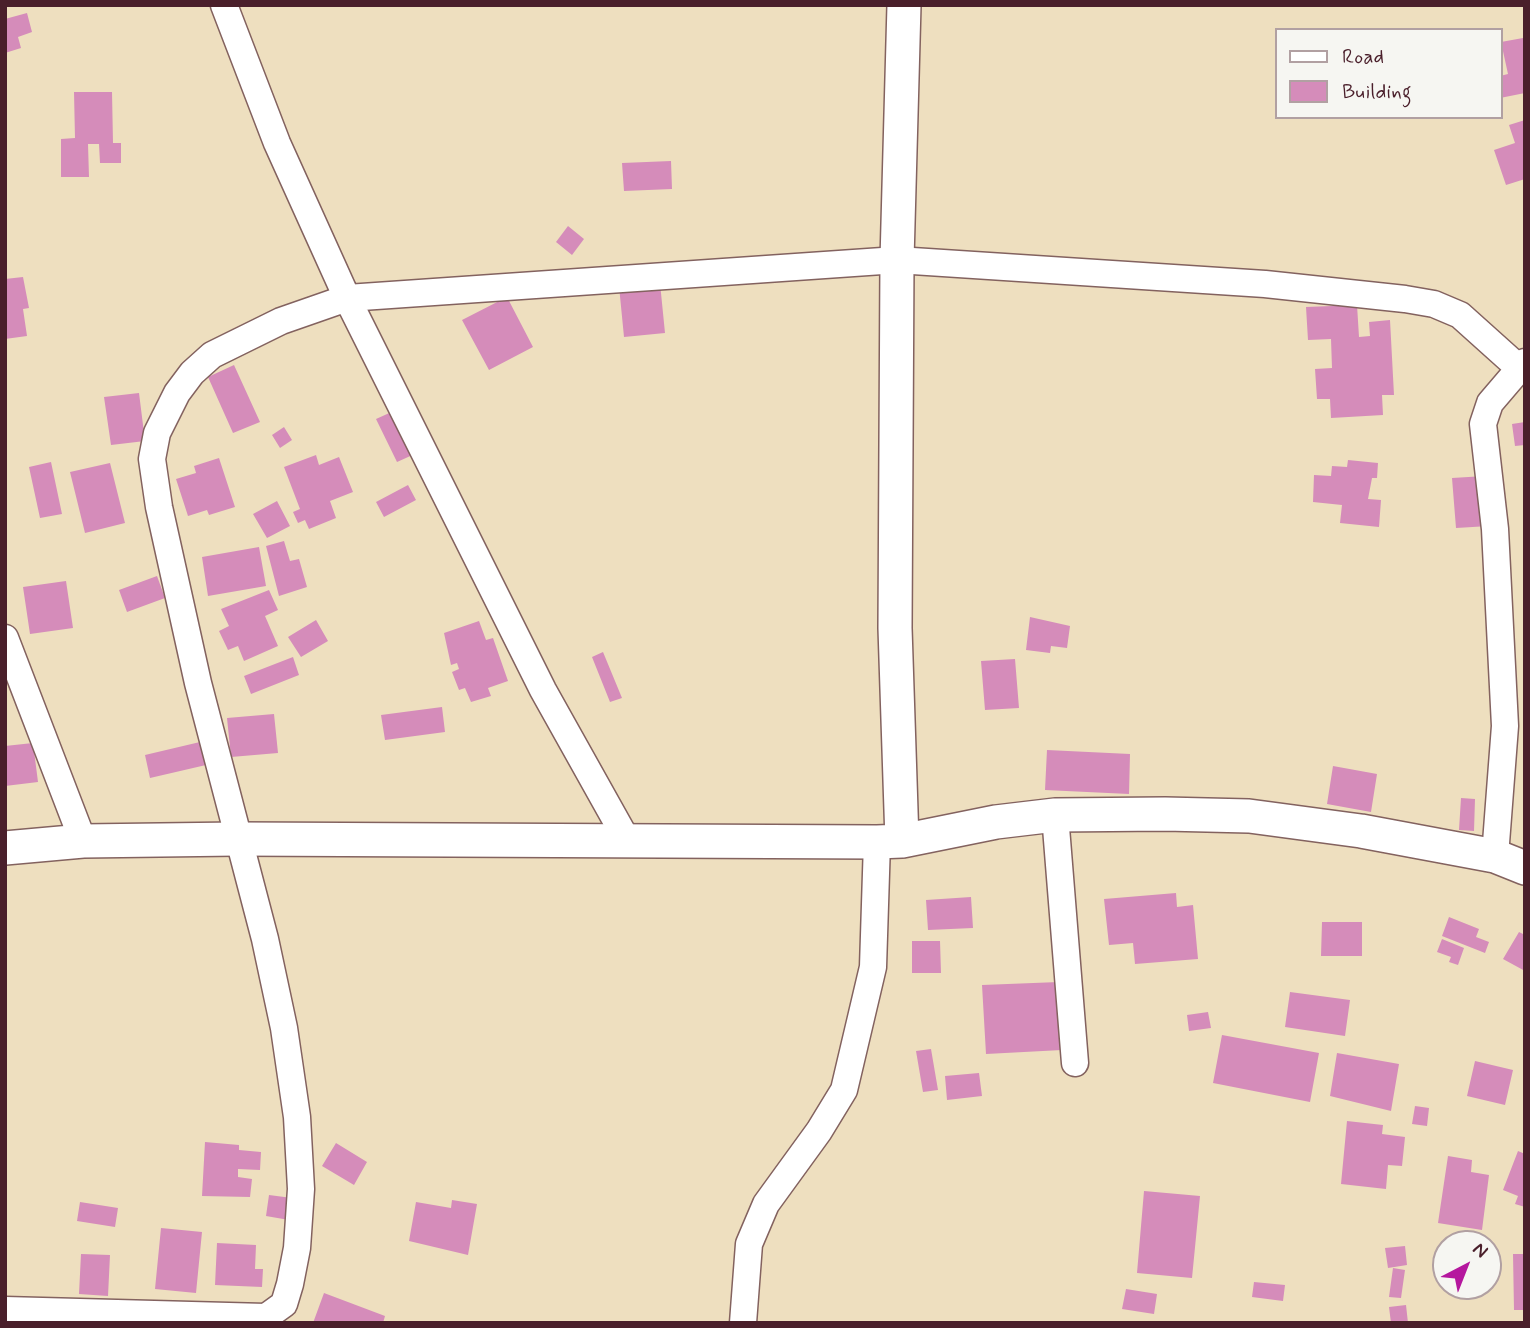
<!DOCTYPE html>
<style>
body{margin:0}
#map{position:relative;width:1530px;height:1328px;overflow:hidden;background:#eedfbf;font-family:Mynerve,sans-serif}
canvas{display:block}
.frame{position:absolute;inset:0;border:7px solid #4a1f2b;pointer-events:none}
.legend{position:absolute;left:1275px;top:28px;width:228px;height:91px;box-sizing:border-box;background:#f6f6f2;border:2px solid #b1a0a2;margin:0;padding:9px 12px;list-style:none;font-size:21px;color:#4a1f2b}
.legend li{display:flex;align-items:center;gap:14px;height:35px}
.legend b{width:35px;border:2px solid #b1a0a2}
.north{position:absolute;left:1432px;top:1230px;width:70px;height:70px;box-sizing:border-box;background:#f6f6f2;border:2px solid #b1a0a2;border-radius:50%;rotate:42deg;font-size:19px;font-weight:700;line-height:28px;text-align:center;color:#4a1f2b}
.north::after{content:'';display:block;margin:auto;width:24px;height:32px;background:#b5179e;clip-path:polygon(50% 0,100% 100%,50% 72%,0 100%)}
</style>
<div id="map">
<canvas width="1530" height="1328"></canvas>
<div class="frame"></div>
<ul class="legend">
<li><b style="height:9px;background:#fff"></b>Road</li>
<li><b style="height:19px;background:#d58cba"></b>Building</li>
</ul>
<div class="north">N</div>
</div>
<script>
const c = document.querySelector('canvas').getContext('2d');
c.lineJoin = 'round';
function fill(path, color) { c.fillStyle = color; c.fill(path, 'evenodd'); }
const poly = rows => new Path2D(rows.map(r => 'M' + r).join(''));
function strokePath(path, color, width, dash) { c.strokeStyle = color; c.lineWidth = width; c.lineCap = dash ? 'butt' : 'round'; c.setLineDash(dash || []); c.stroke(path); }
const building = poly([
 [27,13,32,32,18,37,21,48,5,53,5,19],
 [1523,38,1525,93,1500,98,1500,76,1508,74,1501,42],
 [74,92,112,92,113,143,121,143,121,163,100,163,99,144,88,144,89,177,61,177,61,139,75,138],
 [1525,120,1525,179,1506,185,1494,150,1515,143,1509,125],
 [671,161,672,189,624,191,622,163],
 [568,226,584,239,572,255,556,242],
 [23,277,29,308,23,309,27,336,5,339,5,279],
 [660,283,665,333,624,337,619,286],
 [507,297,533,347,489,370,462,320],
 [1357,305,1359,337,1370,336,1369,322,1390,320,1394,395,1382,395,1383,415,1331,418,1330,399,1317,399,1315,369,1332,368,1331,339,1308,340,1306,307],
 [234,365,260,422,233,433,208,377],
 [139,393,145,441,111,445,104,397],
 [396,410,417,453,397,462,376,419],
 [1525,422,1525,445,1515,446,1512,424],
 [284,427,292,440,280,448,272,435],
 [316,455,319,465,339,457,353,492,330,501,336,518,309,529,305,520,298,523,293,512,300,509,284,467],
 [219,458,235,507,209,515,207,510,188,516,176,479,196,473,194,466],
 [1348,460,1378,463,1377,478,1372,478,1368,499,1381,500,1379,527,1340,523,1342,505,1313,502,1314,475,1331,476,1332,466,1347,467],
 [51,462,62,514,40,518,29,467],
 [110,463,125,523,85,533,70,472],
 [1485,476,1489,526,1456,528,1452,478],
 [408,485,416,500,384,517,376,502],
 [277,501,290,526,267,538,253,514],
 [284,541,290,561,299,559,307,587,279,596,266,546],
 [259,547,266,586,208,596,202,557],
 [157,576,165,598,127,612,119,590],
 [66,581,73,628,30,634,23,587],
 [269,590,278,610,265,616,278,646,244,661,238,646,228,650,219,631,229,626,221,609],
 [1030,617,1070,626,1067,648,1051,646,1050,653,1026,650],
 [316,620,328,641,301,657,288,637],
 [479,621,486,640,493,638,508,681,488,688,491,696,471,702,465,688,459,690,452,672,459,669,457,663,451,665,444,633],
 [603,652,622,698,610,702,592,657],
 [293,657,299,675,251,694,244,676],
 [1015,659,1019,708,985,710,981,661],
 [442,707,445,732,385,740,381,715],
 [274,714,278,753,231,757,227,718],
 [200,742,206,765,150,778,145,755],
 [33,743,38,782,5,786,5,746],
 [1047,750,1130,754,1129,794,1045,790],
 [1333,766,1377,774,1371,812,1327,804],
 [1461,798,1475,799,1474,831,1459,830],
 [1176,893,1177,907,1193,905,1198,959,1135,964,1133,943,1109,945,1104,899],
 [971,897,973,928,928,930,926,900],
 [1449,917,1479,929,1476,937,1489,942,1485,953,1442,936],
 [1322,922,1362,922,1362,956,1321,956],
 [1519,932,1525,935,1525,971,1503,959],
 [1442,939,1464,948,1458,965,1449,962,1451,957,1437,952],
 [912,941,940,941,941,973,912,973],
 [1059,982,1062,1050,986,1054,982,985],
 [1290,992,1350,1000,1345,1036,1285,1027],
 [1208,1012,1211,1028,1189,1031,1187,1015],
 [1222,1035,1319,1053,1310,1102,1213,1083],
 [931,1049,938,1090,923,1092,916,1051],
 [1337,1053,1399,1064,1391,1111,1330,1096],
 [1475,1061,1513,1070,1505,1105,1467,1096],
 [979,1073,982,1096,947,1100,945,1076],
 [1415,1106,1429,1108,1427,1126,1412,1124],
 [1347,1121,1383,1125,1382,1134,1405,1137,1402,1166,1388,1165,1386,1189,1341,1184],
 [205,1142,239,1145,239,1150,261,1152,260,1170,238,1169,238,1177,252,1179,250,1197,202,1196],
 [336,1143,367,1162,354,1185,322,1166],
 [1518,1151,1525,1154,1525,1207,1515,1204,1518,1196,1503,1190],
 [1448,1156,1472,1160,1471,1172,1489,1175,1482,1230,1438,1223],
 [1144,1191,1200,1196,1192,1278,1137,1273],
 [269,1195,292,1198,289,1220,266,1216],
 [452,1200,477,1204,468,1255,409,1241,416,1202,451,1208],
 [80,1202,118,1208,115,1227,77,1221],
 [161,1228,202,1232,196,1293,155,1289],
 [217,1243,256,1245,255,1269,263,1269,262,1287,215,1285],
 [1405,1246,1407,1265,1388,1268,1385,1248],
 [81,1254,110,1255,108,1296,79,1294],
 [1513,1254,1525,1254,1525,1310,1514,1310],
 [1393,1268,1405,1270,1401,1298,1389,1297],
 [1254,1282,1285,1285,1283,1301,1252,1297],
 [1126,1289,1157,1294,1154,1314,1122,1309],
 [324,1293,385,1316,383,1323,313,1323],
 [1406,1305,1408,1323,1391,1323,1389,1307]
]);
const minor = poly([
 [224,5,277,143,347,298,543,690,628,842],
 [5,638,83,841],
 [1055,815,1075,1063],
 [1495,856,1505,726,1495,529,1483,424,1490,403,1525,362],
 [5,1310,266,1317,284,1304,290,1284,297,1248,301,1189,297,1117,284,1028,265,939,198,683,159,507,152,459,157,433,177,393,192,373,212,355,281,321,347,298,897,260,1265,284,1405,299,1434,304,1460,315,1519,368],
 [743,1323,749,1244,766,1204,819,1131,844,1090,873,967,877,842]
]);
const tertiary = poly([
 [902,841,895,628,897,260,904,5],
 [5,848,83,841,237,839,877,842,902,841,996,822,1055,815,1165,814,1249,816,1361,831,1495,856,1525,868]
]);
fill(building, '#d58cba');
strokePath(minor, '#83625f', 29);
strokePath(tertiary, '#83625f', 36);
strokePath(minor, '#fff', 26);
strokePath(tertiary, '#fff', 33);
</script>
